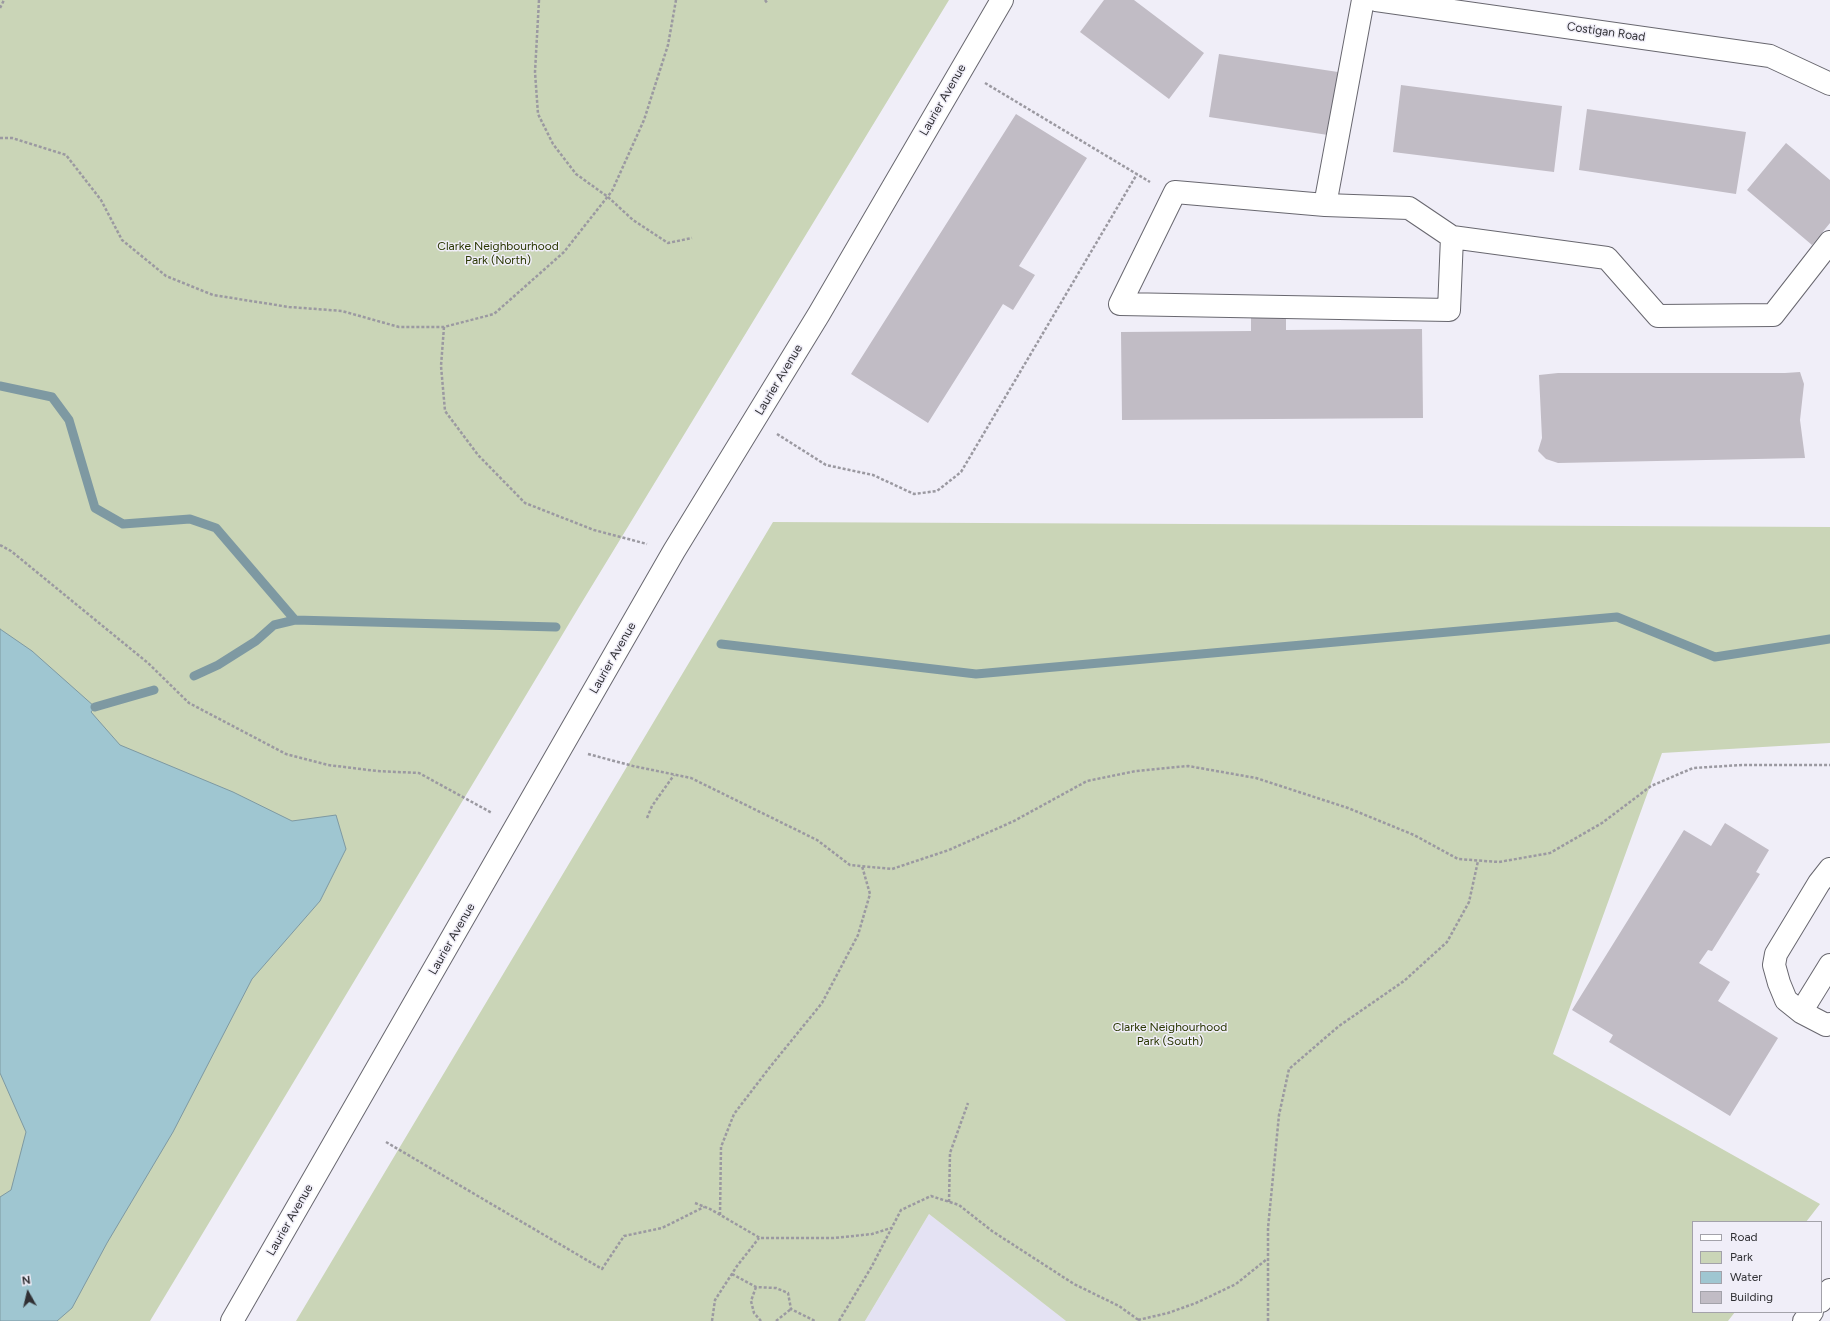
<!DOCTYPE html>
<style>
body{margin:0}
#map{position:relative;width:1830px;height:1321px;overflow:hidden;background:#f0eef8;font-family:Figtree,sans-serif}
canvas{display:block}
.legend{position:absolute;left:1692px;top:1221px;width:130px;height:92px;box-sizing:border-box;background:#f0eef8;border:1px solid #a3a2aa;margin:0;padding:5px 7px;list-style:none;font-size:12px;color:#303034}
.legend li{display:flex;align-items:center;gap:8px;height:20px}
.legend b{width:20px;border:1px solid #a3a2aa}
.north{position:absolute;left:8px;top:1273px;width:40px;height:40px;-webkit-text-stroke:3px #f0eef8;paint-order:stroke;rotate:352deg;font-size:11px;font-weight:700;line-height:16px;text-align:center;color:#303034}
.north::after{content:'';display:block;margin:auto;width:14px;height:18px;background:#303034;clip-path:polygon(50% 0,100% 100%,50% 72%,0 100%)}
</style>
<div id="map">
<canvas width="1830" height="1321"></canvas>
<ul class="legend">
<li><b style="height:5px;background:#fff"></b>Road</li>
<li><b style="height:11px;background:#cad5b7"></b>Park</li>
<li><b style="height:11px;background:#9fc6d1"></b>Water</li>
<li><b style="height:11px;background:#c1bcc5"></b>Building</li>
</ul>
<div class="north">N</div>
</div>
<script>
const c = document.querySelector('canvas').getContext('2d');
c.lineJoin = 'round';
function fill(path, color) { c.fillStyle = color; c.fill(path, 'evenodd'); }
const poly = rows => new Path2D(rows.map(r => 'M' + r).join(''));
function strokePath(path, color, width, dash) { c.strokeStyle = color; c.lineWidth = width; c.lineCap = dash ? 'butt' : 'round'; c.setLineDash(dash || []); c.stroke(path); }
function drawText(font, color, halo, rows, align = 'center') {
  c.font = font + ' Figtree,sans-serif'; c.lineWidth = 3; c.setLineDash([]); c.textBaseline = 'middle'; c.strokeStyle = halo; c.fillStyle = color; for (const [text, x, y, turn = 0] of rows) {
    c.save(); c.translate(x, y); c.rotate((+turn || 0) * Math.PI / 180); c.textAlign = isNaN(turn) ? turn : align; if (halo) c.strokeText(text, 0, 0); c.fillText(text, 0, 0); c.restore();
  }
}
const built = poly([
 [929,1214,1066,1321,865,1321]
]);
const green = poly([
 [0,0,949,0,579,607,150,1321,0,1321],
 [773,522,1830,527,1830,743,1662,753,1553,1054,1820,1204,1806,1222,1693,1222,1693,1312,1735,1312,1728,1321,1066,1321,929,1214,865,1321,296,1321]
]);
const water = poly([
 [0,629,32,651,95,707,91,712,120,745,233,792,292,821,336,815,346,849,320,901,252,979,173,1132,107,1243,72,1308,57,1321,0,1321,0,1197,11,1190,26,1132,0,1073,0,629]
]);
const stream = poly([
 [0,386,52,397,69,420,95,508,123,524,190,519,216,528,295,620],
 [721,644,976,674,1617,617,1715,657,1830,639],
 [194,676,218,665,256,641,274,625,295,620,556,627],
 [95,707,154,690]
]);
const building = poly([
 [1104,0,1134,0,1204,53,1169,99,1080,32],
 [1219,54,1338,72,1328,135,1209,117],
 [1401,85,1562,106,1554,172,1393,152],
 [1587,109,1746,132,1736,194,1579,170],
 [1016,114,1087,158,1019,266,1035,275,1013,310,1003,304,928,423,851,374],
 [1786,143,1830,180,1830,223,1812,245,1747,190],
 [1251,313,1286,313,1286,330,1422,329,1423,418,1122,420,1121,332,1251,331],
 [1800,372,1804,384,1800,420,1805,458,1558,463,1546,459,1538,451,1542,438,1539,375,1558,373,1785,373],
 [1725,823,1769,850,1756,872,1760,874,1712,951,1708,950,1699,963,1730,982,1718,1001,1778,1038,1730,1116,1609,1042,1613,1035,1572,1010,1684,830,1711,846]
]);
const path = poly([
 [539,0,535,72,538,114,553,144,576,174,608,197,633,220,668,243,692,238],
 [765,0,768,4],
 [0,8,4,0],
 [985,83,1150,182],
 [0,138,12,138,66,155,101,200,122,240,166,276,213,295,289,307,342,311,399,327,444,327,494,314,564,252,612,191,644,120,668,45,676,0],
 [444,327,441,366,445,411,478,455,525,503,594,530,647,544],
 [777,434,826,465,873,475,914,494,937,491,961,472,1137,174],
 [0,545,11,551,148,663,189,703,286,754,328,765,377,771,419,773,492,813],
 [588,754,633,766,691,778,817,840,850,865,892,869,949,850,1014,821,1087,781,1136,771,1188,766,1256,778,1348,808,1414,835,1458,859,1499,862,1550,853,1602,823,1651,786,1693,768,1742,765,1830,765],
 [647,818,652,806,674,775],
 [386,1142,602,1269,624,1236,662,1228,704,1207],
 [949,1202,950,1153,968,1103],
 [695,1203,710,1209,760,1238,834,1238,872,1234,891,1228],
 [720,1215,721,1147,734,1114,770,1067,822,1003,858,935,870,894,862,866],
 [732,1274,756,1287,776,1288,788,1293,791,1309,815,1321],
 [756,1287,751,1301,754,1313,761,1321],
 [1138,1320,1168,1313,1196,1303,1236,1284,1267,1259],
 [712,1321,715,1300,737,1266,759,1238],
 [776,1321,791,1309],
 [839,1321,872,1266,901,1210,931,1196,959,1205,992,1231,1074,1284,1119,1306,1140,1321],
 [1268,1321,1268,1228,1279,1115,1289,1069,1339,1026,1404,981,1447,942,1469,902,1478,861]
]);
const minor = poly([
 [1363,0,1325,205,1409,208,1452,237,1607,258,1658,316,1773,315,1830,242],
 [1376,0,1770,56,1830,84],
 [1325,205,1175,192,1120,304,1449,310,1452,237],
 [1830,869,1819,883,1776,954,1774,965,1779,983,1786,1000,1801,1012,1826,1025,1830,1024],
 [1801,1012,1830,965],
 [1821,1301,1830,1290],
 [232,1321,674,551,819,314,1002,0],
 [1804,1321,1812,1312]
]);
const streetNames = [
 ["Costigan Road",1606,32,8],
 ["Laurier Avenue",943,100,-60],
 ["Laurier Avenue",779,380,-59],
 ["Laurier Avenue",613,658,-60],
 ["Laurier Avenue",452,939,-60],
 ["Laurier Avenue",290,1220,-60]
];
const parkNames = [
 ["Clarke Neighbourhood",498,246],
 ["Park (North)",498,260],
 ["Clarke Neighourhood",1170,1027],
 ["Park (South)",1170,1041]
];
fill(built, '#e4e2f3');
fill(green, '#cad5b7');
fill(water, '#9fc6d1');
strokePath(water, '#7e99a2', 1);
strokePath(stream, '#7e99a2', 9);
fill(building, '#c1bcc5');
strokePath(minor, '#68676f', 24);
strokePath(path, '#9b99a1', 2.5, [3, 2]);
strokePath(minor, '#fff', 22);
drawText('12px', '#303034', '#f0eef8', streetNames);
drawText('12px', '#2a3702', '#f0eef8', parkNames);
</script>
